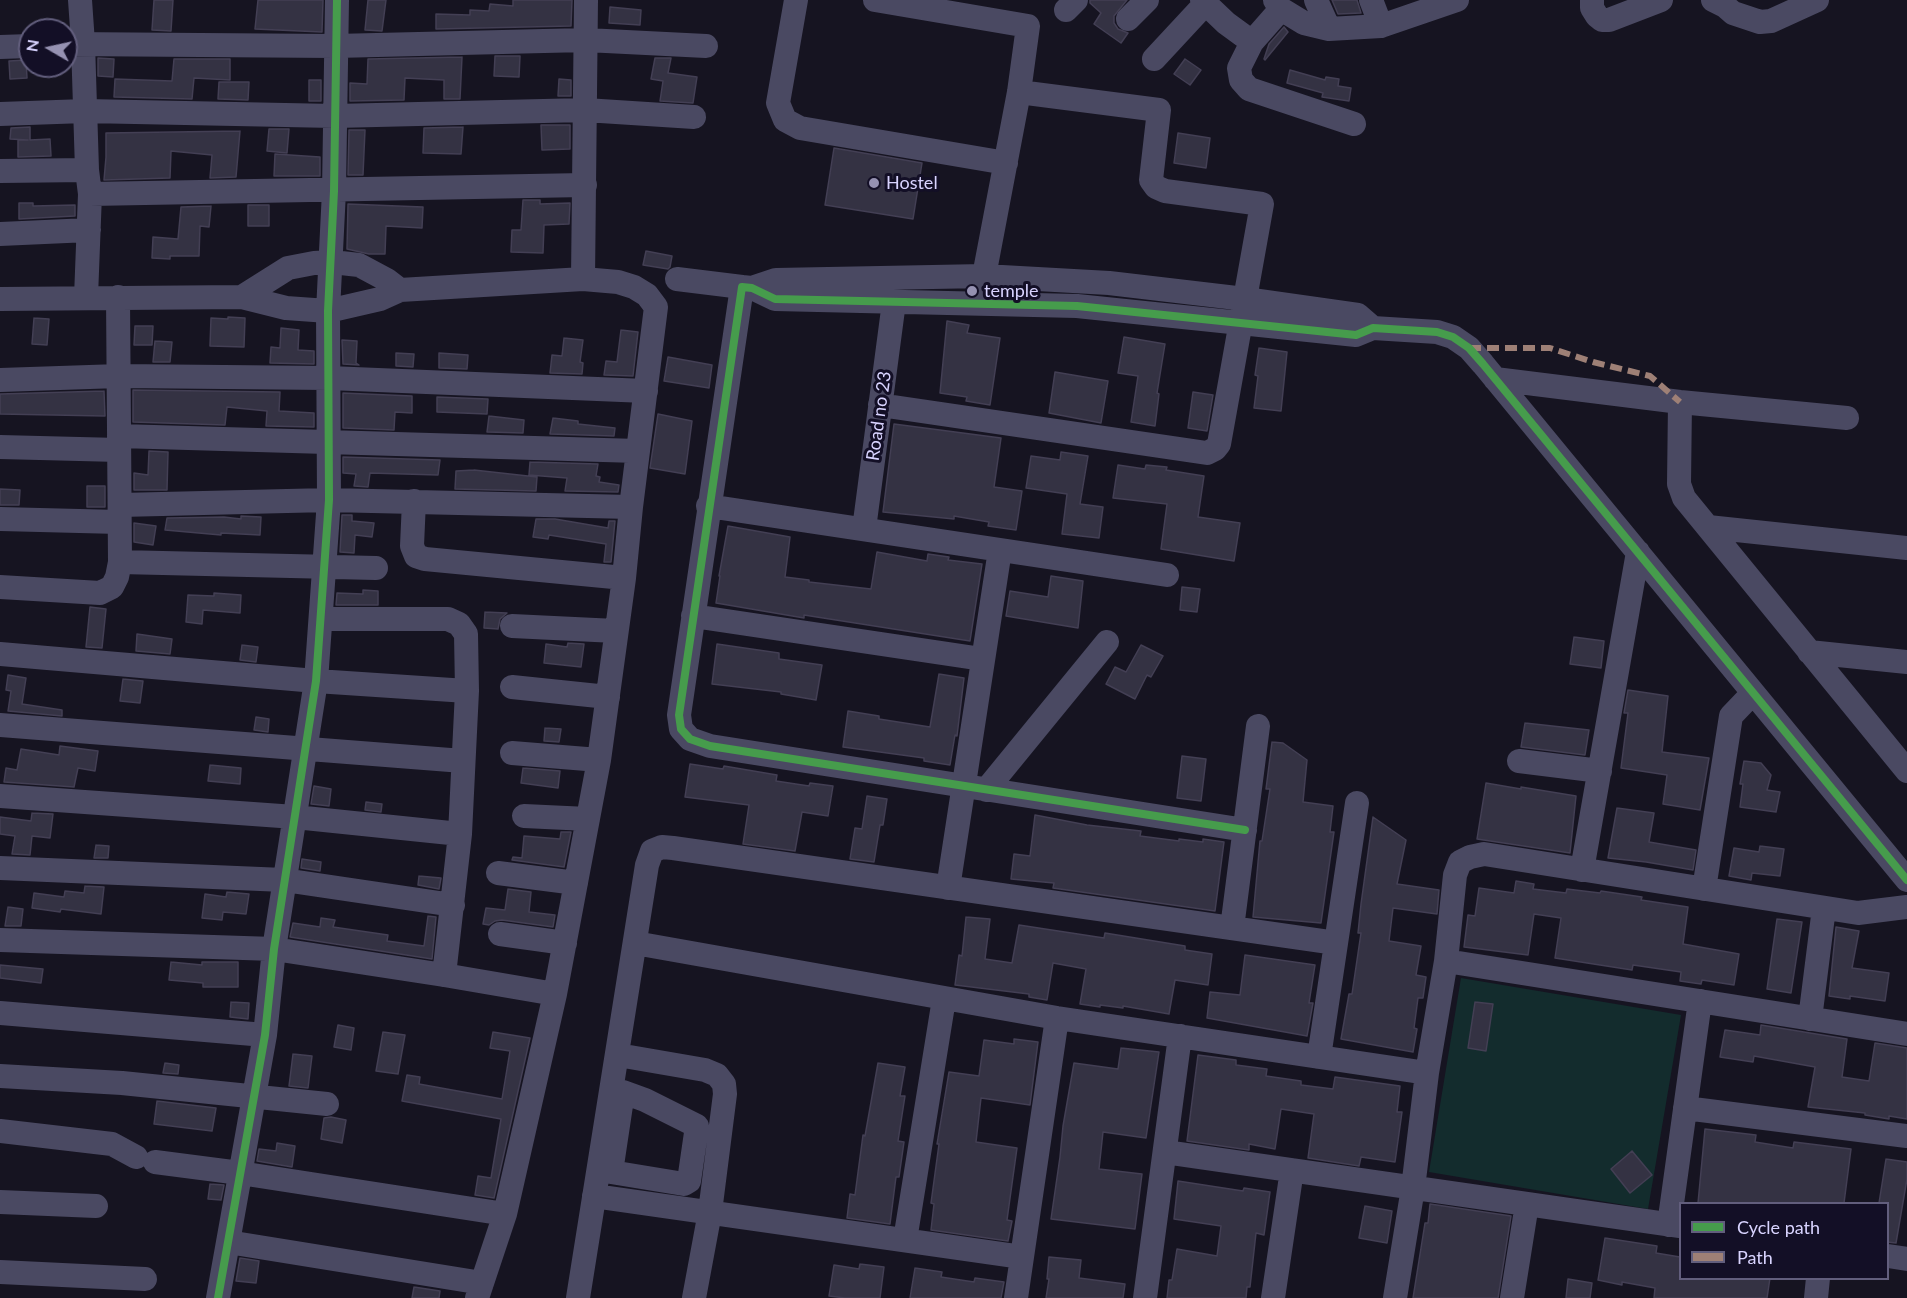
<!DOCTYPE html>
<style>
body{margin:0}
#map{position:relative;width:1907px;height:1298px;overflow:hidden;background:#161421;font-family:Lato,sans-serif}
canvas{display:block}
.legend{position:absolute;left:1679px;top:1202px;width:210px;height:78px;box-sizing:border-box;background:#130f26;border:2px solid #625e7d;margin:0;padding:8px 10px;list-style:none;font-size:18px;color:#d9d4ff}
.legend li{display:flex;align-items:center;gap:12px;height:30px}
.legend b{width:30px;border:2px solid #625e7d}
.north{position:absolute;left:18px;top:18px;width:60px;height:60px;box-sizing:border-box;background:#130f26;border:2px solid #625e7d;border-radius:50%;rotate:279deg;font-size:16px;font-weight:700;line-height:24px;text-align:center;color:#d9d4ff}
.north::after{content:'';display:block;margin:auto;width:21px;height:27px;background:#9591b1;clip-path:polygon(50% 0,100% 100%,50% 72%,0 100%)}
</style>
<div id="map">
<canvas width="1907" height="1298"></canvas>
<ul class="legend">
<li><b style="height:8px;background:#469c4c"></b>Cycle path</li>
<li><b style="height:8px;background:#9e8076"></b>Path</li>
</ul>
<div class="north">N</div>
</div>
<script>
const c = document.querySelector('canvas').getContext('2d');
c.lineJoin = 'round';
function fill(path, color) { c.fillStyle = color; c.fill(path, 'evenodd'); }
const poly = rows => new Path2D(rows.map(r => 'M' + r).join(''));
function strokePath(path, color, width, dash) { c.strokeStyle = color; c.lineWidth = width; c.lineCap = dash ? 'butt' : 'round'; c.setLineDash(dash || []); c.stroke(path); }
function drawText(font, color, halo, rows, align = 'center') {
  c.font = font + ' Lato,sans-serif'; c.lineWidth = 6; c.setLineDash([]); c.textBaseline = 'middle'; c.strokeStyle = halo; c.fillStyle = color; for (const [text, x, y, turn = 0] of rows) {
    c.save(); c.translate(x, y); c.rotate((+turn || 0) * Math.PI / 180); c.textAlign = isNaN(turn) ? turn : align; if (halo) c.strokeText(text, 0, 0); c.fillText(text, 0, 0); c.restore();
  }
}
const green = poly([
 [1461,978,1681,1015,1648,1209,1429,1172]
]);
const building = poly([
 [154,0,173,0,171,31,152,30,154,0],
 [258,0,323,0,322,32,255,29,258,0],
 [368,0,386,0,382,31,365,30,368,0],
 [513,0,572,0,571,26,436,29,436,14,470,15,470,10,489,11,490,4,513,6,513,0],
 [1090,0,1127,0,1114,16,1114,23,1118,29,1128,33,1121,43,1094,24,1101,13,1090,3,1090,0],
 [1332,0,1357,0,1361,13,1338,14,1332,0],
 [610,7,641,10,640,25,609,23,610,7],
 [1284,27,1288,32,1265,60,1264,59,1269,44,1284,27],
 [495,56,520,56,519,77,494,76,495,56],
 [462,57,460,99,444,99,444,80,405,78,404,100,350,101,350,83,367,84,368,59,462,57],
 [98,58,114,59,113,77,98,76,98,58],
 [655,58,671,58,668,73,697,77,693,103,660,101,663,81,651,79,655,58],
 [174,59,230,59,230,80,194,78,192,99,114,97,115,79,172,81,174,59],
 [1185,59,1201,70,1190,85,1174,74,1185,59],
 [26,60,27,78,10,79,9,61,26,60],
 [1290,70,1325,80,1326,77,1339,79,1338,86,1351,88,1349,101,1322,97,1323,93,1287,83,1290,70],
 [559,79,571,80,571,96,558,96,559,79],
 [309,80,321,80,321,101,309,101,309,80],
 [219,82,249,82,248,100,218,99,219,82],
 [541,125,570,125,570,149,542,150,541,125],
 [30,127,30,140,50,139,51,156,18,157,18,140,28,140,10,139,11,128,30,127],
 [463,127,461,154,423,153,424,128,463,127],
 [269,129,289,129,287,153,267,151,269,129],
 [349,130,365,130,363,175,348,175,349,130],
 [240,131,236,177,210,178,212,155,171,151,170,178,104,180,106,157,106,133,240,131],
 [1178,133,1210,138,1206,168,1174,163,1178,133],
 [834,148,922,163,913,219,825,205,834,148],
 [275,154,320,157,320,176,274,176,275,154],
 [523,200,540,200,540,204,570,203,569,224,544,225,543,253,511,252,512,230,521,230,523,200],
 [19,203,33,203,33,206,75,205,75,216,19,219,19,203],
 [348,204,423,207,422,228,386,226,385,254,369,254,347,249,348,204],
 [248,205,269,205,269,226,248,226,248,205],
 [211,206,209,227,200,226,199,256,170,256,170,259,152,258,153,237,178,239,181,207,211,206],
 [646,251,672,256,670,267,668,269,643,265,646,251],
 [228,317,245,318,244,347,210,346,211,318,228,319,228,317],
 [34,318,49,319,47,345,32,344,34,318],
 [947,321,969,325,967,333,1000,338,990,405,966,401,967,397,940,393,947,321],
 [135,326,153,326,152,345,134,345,135,326],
 [281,328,299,330,298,350,314,351,314,364,270,363,271,347,280,348,281,328],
 [621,330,638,332,633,376,604,375,606,361,617,362,621,330],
 [1124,337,1165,344,1157,393,1159,394,1155,426,1131,422,1138,376,1118,373,1124,337],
 [564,338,583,340,580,362,583,363,582,374,550,373,552,355,562,356,564,338],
 [342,340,357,341,356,363,359,365,343,364,342,340],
 [155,341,172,342,170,362,153,362,155,341],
 [1259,348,1287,352,1281,411,1254,408,1258,376,1255,375,1259,348],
 [396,353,414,354,413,367,396,366,396,353],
 [439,353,468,355,467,369,439,368,439,353],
 [668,357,712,365,709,388,664,381,668,357],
 [1055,372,1108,381,1101,423,1049,413,1055,372],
 [133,390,280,392,279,411,314,413,314,427,266,426,267,411,227,407,225,425,133,422,133,390],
 [104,391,105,416,0,414,0,394,104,391],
 [1193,392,1213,395,1207,431,1188,428,1193,392],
 [343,393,412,396,412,413,395,412,394,430,343,428,343,393],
 [437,397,488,399,487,414,437,412,437,397],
 [658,414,692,421,685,474,650,468,658,414],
 [489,416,524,420,523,433,487,432,489,416],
 [553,418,578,421,578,424,615,428,614,436,550,434,553,418],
 [894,424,1001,438,994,487,1022,491,1016,530,988,526,989,522,954,516,954,519,883,512,894,424],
 [149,451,168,452,167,490,134,490,134,473,148,475,149,451],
 [1061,452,1088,456,1080,504,1103,507,1099,538,1062,534,1067,494,1026,488,1031,456,1060,460,1061,452],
 [343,457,440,460,438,475,370,473,368,487,354,486,356,474,343,473,343,457],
 [530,462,598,464,596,476,600,477,599,482,619,485,618,492,565,491,567,478,529,475,530,462],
 [1118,465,1145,469,1146,465,1167,467,1166,470,1204,476,1198,517,1240,523,1234,561,1161,549,1167,504,1113,498,1118,465],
 [474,470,537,477,536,491,455,489,456,471,474,470],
 [87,486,105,486,105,507,87,507,87,486],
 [0,489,20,490,19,505,0,505,0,489],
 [342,515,352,515,352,521,374,523,372,537,355,535,354,553,340,552,342,515],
 [241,516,261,517,260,535,221,533,221,535,165,530,167,518,224,517,241,519,241,516],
 [536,519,555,519,608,528,609,521,615,521,611,562,604,562,606,544,549,535,548,539,533,537,536,519],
 [134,523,156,526,153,545,134,542,134,523],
 [728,526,790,537,785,577,809,580,809,582,871,589,877,552,927,561,928,554,949,557,948,560,982,564,970,641,804,615,804,618,716,603,720,576,719,576,728,526],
 [1051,576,1083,581,1078,628,1006,616,1010,591,1048,597,1051,576],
 [1182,587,1200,589,1197,612,1180,610,1182,587],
 [363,590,378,591,378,605,336,605,337,593,363,594,363,590],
 [214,593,241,595,240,613,203,610,202,624,186,622,188,595,214,596,214,593],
 [90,607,106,609,102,648,86,647,90,607],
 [485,612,507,613,500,619,498,629,484,628,485,612],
 [137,634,172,639,170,654,136,651,137,634],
 [1574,637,1604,641,1601,668,1570,664,1574,637],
 [568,643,584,644,581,667,544,663,546,644,567,647,568,643],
 [717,644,779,653,779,659,822,665,816,700,781,694,781,692,712,684,717,644],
 [242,645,258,647,256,662,240,660,242,645],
 [1141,645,1163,656,1151,677,1147,675,1135,699,1106,684,1115,667,1126,672,1141,645],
 [939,674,964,678,957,736,955,735,950,765,924,761,924,758,843,747,848,711,879,716,879,719,930,727,939,674],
 [8,675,26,678,22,704,62,710,62,716,8,711,11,691,6,690,8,675],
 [123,679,143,681,140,703,120,701,123,679],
 [1628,690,1668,696,1662,752,1709,758,1700,810,1663,804,1667,775,1621,768,1628,713,1624,713,1628,690],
 [256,717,269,719,268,732,254,730,256,717],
 [1525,723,1589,730,1585,755,1521,747,1525,723],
 [545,728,561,729,559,742,544,741,545,728],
 [1272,742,1283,743,1307,760,1303,802,1333,806,1330,832,1334,832,1321,923,1253,917,1260,841,1262,841,1270,789,1266,789,1272,742],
 [60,746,98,751,95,771,78,768,74,787,4,782,6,768,17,770,21,749,59,755,60,746],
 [1182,756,1206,759,1201,801,1177,798,1182,756],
 [1744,761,1761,763,1771,775,1767,790,1780,792,1776,812,1740,807,1743,784,1740,784,1744,761],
 [690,764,723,769,724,766,777,775,776,781,809,786,810,783,833,786,828,816,802,812,795,851,743,844,749,805,685,797,690,764],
 [210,765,241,768,240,784,208,781,210,765],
 [523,768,560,771,558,788,521,783,523,768],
 [1486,783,1521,789,1521,787,1576,796,1570,853,1477,839,1486,783],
 [314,786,331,789,329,806,311,804,314,786],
 [867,796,887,799,883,825,880,825,874,862,850,859,855,828,862,829,867,796],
 [366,802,382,804,381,812,365,810,366,802],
 [1617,808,1654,813,1649,842,1696,850,1693,870,1646,862,1608,858,1617,808],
 [32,813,53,814,50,838,32,836,30,855,12,854,15,836,0,834,0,817,31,821,32,813],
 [1035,815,1087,825,1141,831,1140,836,1179,841,1179,839,1203,842,1203,839,1224,842,1215,911,1053,888,1054,883,1011,879,1014,854,1030,856,1035,815],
 [1373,817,1406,840,1397,884,1439,890,1437,914,1393,908,1389,941,1421,946,1416,975,1426,977,1423,998,1418,998,1414,1028,1417,1029,1413,1052,1341,1039,1349,994,1352,994,1361,933,1358,933,1361,904,1373,817],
 [561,832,571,832,564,867,512,860,513,857,522,858,524,836,560,839,561,832],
 [96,845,109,846,108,858,94,858,96,845],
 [1760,846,1784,849,1780,876,1752,873,1751,880,1729,876,1734,848,1759,852,1760,846],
 [302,859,321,862,320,871,301,868,302,859],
 [419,876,441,878,439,889,418,885,419,876],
 [1516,881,1534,884,1533,889,1566,893,1567,889,1600,893,1601,891,1642,897,1641,900,1688,907,1683,944,1739,954,1734,985,1702,980,1701,984,1680,981,1681,972,1633,965,1632,970,1555,958,1561,918,1534,914,1528,955,1464,947,1468,915,1475,916,1479,888,1514,893,1516,881],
 [85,886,104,887,101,914,61,909,60,912,32,908,34,893,64,897,65,891,84,893,85,886],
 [508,889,531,892,529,912,555,915,553,927,502,920,495,921,489,925,483,924,486,908,505,910,508,889],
 [227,892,249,894,246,914,223,912,222,920,202,918,205,894,226,897,227,892],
 [8,907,23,909,21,926,5,926,8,907],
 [428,916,436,917,432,959,290,937,293,923,320,927,321,918,335,920,333,927,388,935,387,941,424,946,428,916],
 [966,917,990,919,985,959,1012,963,1019,925,1104,938,1105,933,1185,946,1185,950,1212,954,1208,985,1175,980,1169,1014,1123,1006,1123,1008,1100,1005,1100,1007,1080,1004,1086,969,1053,963,1047,1000,1029,997,1029,994,955,985,959,955,962,956,966,917],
 [1777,919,1802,922,1791,993,1767,989,1777,919],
 [1836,927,1859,931,1852,968,1889,973,1885,1001,1850,996,1850,999,1829,996,1836,927],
 [1245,955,1315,965,1309,1003,1313,1003,1307,1036,1207,1018,1210,992,1240,995,1245,955],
 [171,962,202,965,202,962,238,962,238,987,203,987,203,983,169,980,171,962],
 [0,965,43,969,41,983,0,978,0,965],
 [231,1002,249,1003,248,1019,230,1017,231,1002],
 [1475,1002,1493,1004,1486,1051,1468,1048,1475,1002],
 [338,1025,354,1028,351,1050,334,1047,338,1025],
 [1761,1025,1847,1039,1842,1077,1869,1081,1875,1043,1907,1048,1907,1119,1889,1116,1889,1119,1865,1115,1865,1113,1808,1107,1815,1067,1754,1056,1753,1062,1720,1057,1725,1030,1760,1035,1761,1025],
 [383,1032,405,1035,398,1074,376,1071,383,1032],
 [493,1032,530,1038,494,1198,475,1195,478,1176,491,1178,501,1119,402,1101,407,1075,420,1077,419,1084,502,1099,510,1051,490,1048,493,1032],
 [1014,1039,1038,1042,1030,1105,981,1098,976,1142,1017,1148,1007,1220,1012,1221,1008,1241,931,1230,934,1204,931,1203,939,1144,937,1144,949,1072,979,1076,984,1040,1014,1044,1014,1039],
 [1121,1048,1159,1052,1146,1138,1103,1132,1099,1169,1142,1174,1135,1229,1051,1219,1060,1157,1063,1126,1074,1063,1118,1069,1121,1048],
 [293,1054,312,1056,308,1088,289,1086,293,1054],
 [1198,1055,1236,1060,1236,1065,1267,1069,1266,1076,1301,1081,1301,1085,1333,1089,1335,1077,1400,1086,1397,1112,1402,1112,1395,1162,1361,1157,1359,1166,1308,1158,1314,1114,1281,1109,1275,1149,1249,1144,1249,1150,1187,1141,1198,1055],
 [165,1063,179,1065,178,1074,163,1073,165,1063],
 [878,1063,905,1067,900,1096,905,1096,898,1141,904,1142,899,1177,896,1177,890,1224,847,1218,850,1194,855,1195,863,1135,865,1136,878,1063],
 [157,1101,216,1108,212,1131,154,1124,157,1101],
 [331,1117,346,1120,342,1143,321,1139,324,1118,331,1117],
 [1705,1129,1756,1135,1755,1142,1793,1148,1794,1142,1851,1149,1844,1203,1698,1203,1705,1129],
 [277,1143,295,1146,292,1167,257,1161,259,1149,276,1151,277,1143],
 [1632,1151,1652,1175,1630,1193,1611,1169,1632,1151],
 [1886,1159,1907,1162,1907,1179,1896,1243,1887,1242,1887,1203,1879,1203,1886,1159],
 [1178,1181,1243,1191,1244,1188,1270,1192,1264,1235,1256,1233,1250,1287,1247,1287,1246,1298,1167,1298,1169,1280,1172,1280,1177,1249,1217,1256,1221,1226,1174,1219,1178,1181],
 [210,1184,224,1185,221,1200,208,1199,210,1184],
 [1430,1204,1511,1216,1498,1298,1413,1298,1425,1223,1428,1223,1430,1204],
 [1365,1206,1392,1211,1387,1243,1359,1238,1365,1206],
 [1605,1238,1657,1246,1656,1253,1680,1257,1680,1278,1770,1278,1767,1298,1654,1298,1655,1288,1622,1282,1622,1285,1598,1280,1605,1238],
 [1049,1257,1081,1260,1079,1278,1125,1284,1123,1298,1046,1298,1049,1279,1047,1279,1049,1257],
 [240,1258,259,1261,256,1283,236,1281,240,1258],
 [860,1264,884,1267,880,1298,845,1298,829,1296,834,1265,859,1269,860,1264],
 [915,1268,942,1272,941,1277,974,1282,975,1278,1004,1282,1001,1298,910,1298,915,1268],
 [1568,1279,1592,1283,1590,1298,1566,1298,1568,1279],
 [414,1287,440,1291,439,1298,412,1298,414,1287]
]);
const minor = poly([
 [80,0,83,43,87,170,90,194,86,297],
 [796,0,778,103,785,120,800,128,1006,163],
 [875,0,1028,26,1019,92,984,276,983,290],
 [1202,0,1226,23,1252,42],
 [1275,0,1281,9,1304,23,1329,29,1381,26,1457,0],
 [1316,0,1329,29],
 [1371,0,1381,26],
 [1592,0,1592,8,1597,16,1602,20,1609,20,1661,0],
 [1713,0,1725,6,1733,13,1760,22,1771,21,1817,0],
 [1281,9,1252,42,1239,68,1241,80,1249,89,1354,124],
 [1066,10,1076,0],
 [1128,19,1147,0],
 [66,44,335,46,586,40,706,46],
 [0,47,30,46],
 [1154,59,1205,4],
 [0,114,85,111,335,116,585,110,694,117],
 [0,171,87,170],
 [90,194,585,185],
 [0,234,89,230],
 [583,279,586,0],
 [677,279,742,287],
 [752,288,776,280,984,276,1109,283,1245,299,1358,315,1373,328],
 [400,290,583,279,618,282,634,287,647,295,656,307,631,507,624,578,599,760,555,994,505,1214,477,1298],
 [0,299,242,297,286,308,328,311,380,299,400,290,387,280,359,265,332,262,314,263,288,268,242,297],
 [1495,379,1680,402,1847,418],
 [0,380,119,376,329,378,646,391],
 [1680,402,1679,484,1684,498,1907,771],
 [880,405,1207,453,1215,449,1219,444,1262,204,1165,191,1156,187,1151,180,1159,110,1019,92],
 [119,436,638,451],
 [0,447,119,450],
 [414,501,412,546,416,556,425,559,624,578],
 [120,505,329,500,631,507],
 [708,506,1167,575],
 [0,519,119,522],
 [1708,527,1907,548],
 [864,529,894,302],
 [120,562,376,568],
 [0,587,100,593,112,587,117,577,120,562,118,297],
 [693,616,982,659],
 [322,619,448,619,459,624,466,634,467,691,460,834,444,975],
 [512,626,616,631],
 [1809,652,1907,662],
 [0,654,316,681,467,691],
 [512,687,608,697],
 [0,725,463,761],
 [512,753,599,760],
 [1519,761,1600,771],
 [986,790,1107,642],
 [0,796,295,817,460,834],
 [524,816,588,819],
 [1245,830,710,746,690,739,681,729,679,715,742,287,752,288,775,299,1077,306,1356,335,1373,328,1437,332,1453,337,1469,348,1483,364,1907,880],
 [0,868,284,880,453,905],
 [1582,870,1638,552],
 [498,873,576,883],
 [948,888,1000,550],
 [1704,889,1731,716,1752,694],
 [1232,928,1258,726],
 [500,934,565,943],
 [0,940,274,949,444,975,555,994],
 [635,943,1057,1018,1427,1073],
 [1446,961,1907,1034],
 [0,1013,265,1035],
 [1810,1019,1824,908],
 [618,1055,705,1070,717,1075,724,1084,725,1094,710,1212,694,1298],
 [1319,1057,1357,803],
 [0,1076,122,1083,327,1104],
 [623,1092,645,1100,697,1126,689,1181,684,1184,611,1172,623,1092],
 [1685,1108,1907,1136],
 [0,1131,112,1144,136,1157],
 [1165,1152,1680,1226],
 [155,1162,240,1173,505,1214],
 [594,1196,1022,1257],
 [0,1202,96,1206],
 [1669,1225,1700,1001],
 [905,1240,944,999],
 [228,1242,482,1283],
 [1888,1256,1907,1259],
 [0,1272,145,1279],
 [218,1298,265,1035,274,949,316,681,329,500,328,311,334,191,337,0],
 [578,1298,647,865,652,851,662,847,673,848,1336,943],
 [1016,1298,1057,1018],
 [1145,1298,1180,1036],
 [1273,1298,1292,1170],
 [1395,1298,1413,1188,1427,1073,1446,961,1455,875,1460,862,1470,857,1484,854,1858,913,1907,907],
 [1512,1298,1527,1204],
 [1816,1298,1818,1278]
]);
const quiet = poly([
 [1469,348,1550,348,1593,362,1650,376,1680,402]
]);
const cycleway = poly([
 [1245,830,710,746,690,739,681,729,679,715,742,287,752,288,775,299,1077,306,1356,335,1373,328,1437,332,1453,337,1469,348,1483,364,1907,880],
 [218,1298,265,1035,274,949,316,681,329,500,328,311,334,191,337,0]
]);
const markers = [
 [874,183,6,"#9591b1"],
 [972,291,6,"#9591b1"]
];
const poiNames = [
 ["Hostel",886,183],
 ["temple",984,291]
];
const streetNames = [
 ["Road no 23",879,416,-82]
];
fill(green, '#132c2d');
fill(building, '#343243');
strokePath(building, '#433f54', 1.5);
strokePath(minor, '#4a4962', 24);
strokePath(quiet, '#9e8076', 6, [12, 6]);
strokePath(cycleway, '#469c4c', 8);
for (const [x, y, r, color] of markers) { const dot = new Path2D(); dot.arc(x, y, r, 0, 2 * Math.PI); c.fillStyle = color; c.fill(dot); strokePath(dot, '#130f26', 2); }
drawText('18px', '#d9d4ff', '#130f26', poiNames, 'left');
drawText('18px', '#d9d4ff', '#130f26', streetNames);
</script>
